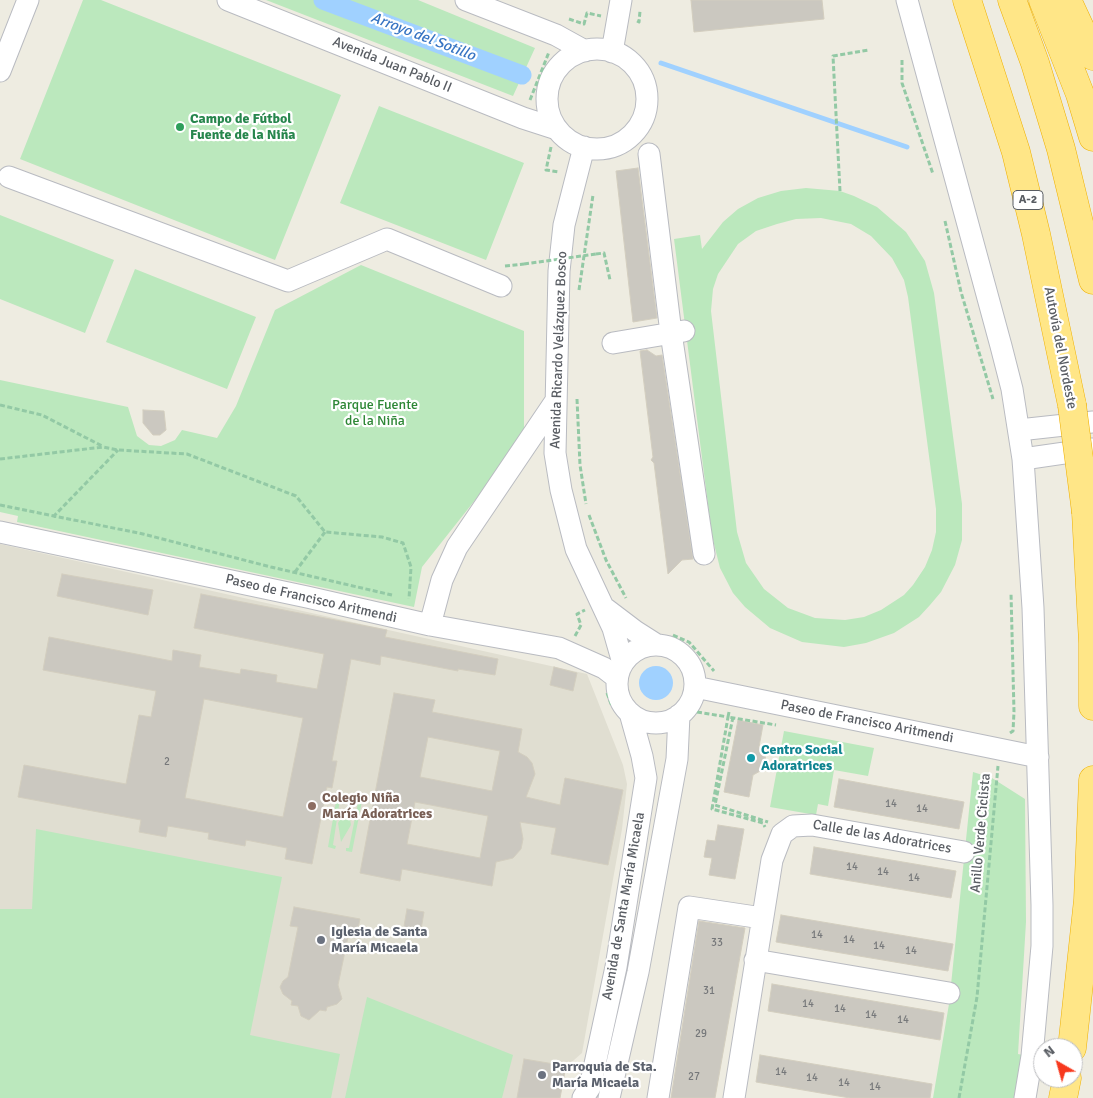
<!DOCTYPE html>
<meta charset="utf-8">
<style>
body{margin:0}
#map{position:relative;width:1093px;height:1098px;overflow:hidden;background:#eeece1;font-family:Signika,sans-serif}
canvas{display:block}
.north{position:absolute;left:1033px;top:1038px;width:50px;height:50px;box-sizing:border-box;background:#fff;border:1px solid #bdbec1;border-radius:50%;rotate:322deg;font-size:14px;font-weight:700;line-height:20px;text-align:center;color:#595d63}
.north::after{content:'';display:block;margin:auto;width:18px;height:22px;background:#f7391e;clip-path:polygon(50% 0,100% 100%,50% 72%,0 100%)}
</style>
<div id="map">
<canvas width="1093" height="1098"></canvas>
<div class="north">N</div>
</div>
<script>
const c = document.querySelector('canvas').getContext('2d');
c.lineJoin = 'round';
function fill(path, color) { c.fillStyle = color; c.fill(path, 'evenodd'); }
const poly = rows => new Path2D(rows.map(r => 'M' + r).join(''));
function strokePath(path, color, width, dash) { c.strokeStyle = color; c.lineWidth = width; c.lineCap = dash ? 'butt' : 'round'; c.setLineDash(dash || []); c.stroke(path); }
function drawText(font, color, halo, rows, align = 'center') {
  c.font = font + ' Signika,sans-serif'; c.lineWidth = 4.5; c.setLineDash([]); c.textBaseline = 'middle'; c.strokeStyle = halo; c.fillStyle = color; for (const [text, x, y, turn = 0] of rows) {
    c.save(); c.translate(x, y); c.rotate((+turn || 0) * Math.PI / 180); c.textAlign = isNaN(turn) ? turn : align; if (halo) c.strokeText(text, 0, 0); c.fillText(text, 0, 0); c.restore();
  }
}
const education = poly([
 [0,544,587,674,623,765,627,784,622,829,582,1053,566,1067,560,1098,0,1098]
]);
const green = poly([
 [83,0,101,0,341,95,275,260,20,159],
 [266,0,418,0,535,48,513,96],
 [379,106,524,163,486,260,340,203],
 [806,188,840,191,854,196,877,207,906,232,925,261,934,293,962,504,962,540,955,565,941,592,930,605,919,617,894,633,866,643,844,647,802,642,770,628,745,607,733,593,720,568,712,536,674,239,700,235,702,249,723,222,738,209,758,198,781,191],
 [821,218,851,224,871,236,892,258,904,280,908,297,936,509,936,532,932,550,925,567,913,585,904,595,881,610,864,617,845,620,815,618,788,608,764,589,746,563,737,532,711,311,713,289,718,274,738,244,756,231,777,224,796,219],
 [0,215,114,260,85,333,0,299],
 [361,265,524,331,524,429,479,495,422,567,414,607,17,522,18,516,0,512,0,380,128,407,137,436,149,445,161,446,175,440,182,430,217,438,236,406,275,310],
 [135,269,256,317,227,389,106,342],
 [784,731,874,748,868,776,834,770,828,806,818,804,816,815,770,807],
 [973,772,992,778,1025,799,1026,922,1018,1054,1023,1055,1015,1098,933,1098,949,1004],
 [337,796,344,797,344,799,340,799,333,845,336,846,335,849,328,847],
 [354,799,362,801,352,852,346,851,346,848,349,848,358,803,354,802],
 [348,806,351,825,341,842,338,823],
 [36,829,282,877,250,1035,340,1054,331,1098,0,1098,0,909,32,909],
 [367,997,513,1055,502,1098,345,1098]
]);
const water = poly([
 '639 683a17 17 0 1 1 34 0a17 17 0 1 1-34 0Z'
]);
const stream = poly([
 [661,63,907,147]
]);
const canal = poly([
 [323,0,522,75]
]);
const building = poly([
 [691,0,822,0,824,19,694,32,691,0],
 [638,168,657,318,633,322,616,171,638,168],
 [647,350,656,356,662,355,693,559,682,560,668,574,654,463,651,460,653,457,640,351,647,350],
 [143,410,164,411,166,430,160,435,153,435,143,423,143,410],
 [62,574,153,590,148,615,57,596,62,574],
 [201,594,387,630,385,637,498,659,495,675,458,669,458,671,381,656,380,665,351,659,332,761,337,761,332,788,327,787,312,864,285,859,287,848,246,840,245,846,208,839,209,833,168,826,166,837,139,832,141,820,18,797,24,765,126,784,139,715,151,717,156,691,43,670,49,637,172,661,173,650,201,655,199,667,240,674,241,669,277,675,276,682,317,689,324,654,194,628,201,594],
 [204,699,303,718,283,817,185,798,204,699],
 [554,667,577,673,573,691,550,685,554,667],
 [394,693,435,700,432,712,522,729,518,752,527,757,532,763,535,774,526,797,560,805,565,778,623,790,608,865,551,854,556,828,520,822,523,839,521,849,513,858,496,862,492,886,402,869,400,881,360,873,394,693],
 [428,737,500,751,492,791,420,777,428,737],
 [415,802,488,816,480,858,407,844,415,802],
 [738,720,763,725,759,747,765,754,766,762,762,770,753,775,749,797,724,792,738,720],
 [839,779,964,802,959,829,834,807,839,779],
 [718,825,744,829,735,879,709,875,712,858,704,857,707,840,715,841,718,825],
 [814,847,956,871,951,898,810,874,814,847],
 [294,907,360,919,356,938,348,937,338,985,342,999,337,1004,327,1007,326,1011,320,1010,309,1020,301,1016,298,1006,291,1005,292,1001,283,994,280,987,283,981,288,977,298,927,290,926,294,907],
 [407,909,424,912,420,935,403,932,407,909],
 [781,915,953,944,948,971,776,942,781,915],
 [699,921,745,928,715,1098,671,1098,699,921],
 [772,984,944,1013,940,1040,768,1011,772,984],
 [760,1055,932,1084,930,1098,850,1098,756,1082,760,1055],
 [524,1059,566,1066,560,1098,517,1098,524,1059]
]);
const path = poly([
 [569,19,584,24,587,13,601,16],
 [637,21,639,22,640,11],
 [902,60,902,83,933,174],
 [530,100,549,52],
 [551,147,546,170,559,172],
 [840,191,833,56,869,50],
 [945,221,961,292,993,399],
 [596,254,604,253,610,280],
 [505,266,524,264],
 [579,290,593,195],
 [577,399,580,465,586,504],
 [0,405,42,415,102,446],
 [0,459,103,447,118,450,187,454,296,496,325,532,382,537,403,543,411,567,409,599],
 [0,505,143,534,271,567,392,595],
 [589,515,606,560,626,598],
 [53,517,118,450],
 [295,572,325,532],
 [673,635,689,642,714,671],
 [575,636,581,625,577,614,585,610],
 [607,693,612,706],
 [697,712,728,717,712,809,763,823,765,827],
 [729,712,728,717,776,725],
 [733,717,715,805,768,822],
 [1010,733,1013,731,1014,712,1011,593],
 [959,1098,977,997,998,766]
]);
const minor = poly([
 [228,0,523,118,557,129],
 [466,0,556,35,585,51],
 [907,0,1001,346,1012,389,1023,459,1033,608,1042,905,1042,946,1032,1056,1025,1098],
 '547 99a50 50 0 1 1 100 0a50 50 0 1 1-100 0Z',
 [612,52,621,0],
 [0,71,28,0],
 [584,147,564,225,559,271,555,453,561,490,576,549,613,628,623,663],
 [649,154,671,333,704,554],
 [9,177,288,281,387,239,501,286],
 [613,343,684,331],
 [1019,430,1093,422],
 [1023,459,1093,449],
 [0,532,307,597,430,625,559,648,604,668,617,678],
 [606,609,635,631,657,645],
 [430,625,442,580,457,547,555,402],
 '617 684a39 39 0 1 1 78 0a39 39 0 1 1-78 0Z',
 [695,687,1038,757],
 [755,960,949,993],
 [583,1098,590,1087,616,967,646,778,642,756,630,713],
 [609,1098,638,972,677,759,679,715],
 [658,1098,689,907,762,918],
 [734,1098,772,860,782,834,793,826,812,825,964,852]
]);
const highway = poly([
 [967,0,1016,152,1036,234,1072,405],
 [1012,0,1035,63,1061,149,1093,280],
 [1043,0,1080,94,1093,137],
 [1067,0,1093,56],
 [1086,512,1093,643,1093,706],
 [1072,1048,1088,900,1093,780],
 [1063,1098,1067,1078]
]);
const pathBridge = poly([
 [524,264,596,254]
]);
const highwayBridge = poly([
 [1072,405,1086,512]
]);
const markers = [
 [180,127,5,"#2e9e5b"],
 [751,758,5,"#0f9aa8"],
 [312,806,5,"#8d6e63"],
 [321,940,5,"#6b7280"],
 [542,1075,5,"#6b7280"]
];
const numberNames = [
 ["2",167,762],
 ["14",891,804],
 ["14",922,809],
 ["14",852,867],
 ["14",883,872],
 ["14",914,878],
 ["14",817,935],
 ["14",849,940],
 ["33",717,943],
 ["14",879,946],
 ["14",911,951],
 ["31",709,991],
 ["14",808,1004],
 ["14",840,1009],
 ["14",871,1015],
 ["14",903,1020],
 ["29",701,1034],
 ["14",781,1072],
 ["27",694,1077],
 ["14",812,1078],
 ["14",844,1083],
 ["14",875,1087]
];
const shields = [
 [1028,200,30]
];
const shieldNames = [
 ["A-2",1028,200]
];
const streetNames = [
 ["Avenida Juan Pablo II",392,65,22],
 ["Autovía del Nordeste",1060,348,79],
 ["Avenida Ricardo Velázquez Bosco",559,350,-88],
 ["Paseo de Francisco Aritmendi",311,599,13],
 ["Paseo de Francisco Aritmendi",867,722,11],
 ["Anillo Verde Ciclista",981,833,-85],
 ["Calle de las Adoratrices",882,837,10],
 ["Avenida de Santa María Micaela",624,906,-80]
];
const leisureNames = [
 ["Campo de Fútbol",190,119],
 ["Fuente de la Niña",190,135]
];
const parkNames = [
 ["Parque Fuente",375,405],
 ["de la Niña",375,421]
];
const cultureNames = [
 ["Centro Social",761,750],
 ["Adoratrices",761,766]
];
const educationNames = [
 ["Colegio Niña",322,798],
 ["María Adoratrices",322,814]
];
const worshipNames = [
 ["Iglesia de Santa",331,932],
 ["María Micaela",331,948],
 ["Parroquia de Sta.",552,1067],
 ["María Micaela",552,1083]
];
const waterNames = [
 ["Arroyo del Sotillo",423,37,21]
];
fill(education, '#e0ded1');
fill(green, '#bbe8bd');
fill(water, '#a0d1ff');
strokePath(stream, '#a0d1ff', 5);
strokePath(canal, '#a0d1ff', 19);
fill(building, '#cbc8c0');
strokePath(building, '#d3cebf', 1);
strokePath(minor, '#b9bbc1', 23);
strokePath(highway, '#efb000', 29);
strokePath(path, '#93c9a5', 3, [5, 2.5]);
strokePath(minor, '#fff', 21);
strokePath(highway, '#ffe687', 28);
strokePath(highwayBridge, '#efb000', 29, []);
strokePath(pathBridge, '#93c9a5', 3, [5, 2.5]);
strokePath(highwayBridge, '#ffe687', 28);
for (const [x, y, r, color] of markers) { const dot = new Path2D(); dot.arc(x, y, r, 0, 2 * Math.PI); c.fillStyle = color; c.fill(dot); strokePath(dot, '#fff', 2); }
drawText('11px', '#76787a', null, numberNames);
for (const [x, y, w] of shields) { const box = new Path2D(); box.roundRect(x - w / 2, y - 9.5, w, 19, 4); c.fillStyle = '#fff'; c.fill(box); strokePath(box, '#595d63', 1); }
drawText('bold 12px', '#595d63', null, shieldNames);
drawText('14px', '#595d63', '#fff', streetNames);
drawText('bold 14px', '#27864d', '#fff', leisureNames, 'left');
drawText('14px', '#2e8736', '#fff', parkNames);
drawText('bold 14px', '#0d838f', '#fff', cultureNames, 'left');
drawText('bold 14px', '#785e54', '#fff', educationNames, 'left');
drawText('bold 14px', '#5b616d', '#fff', worshipNames, 'left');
drawText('italic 15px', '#3774c3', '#fff', waterNames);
</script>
